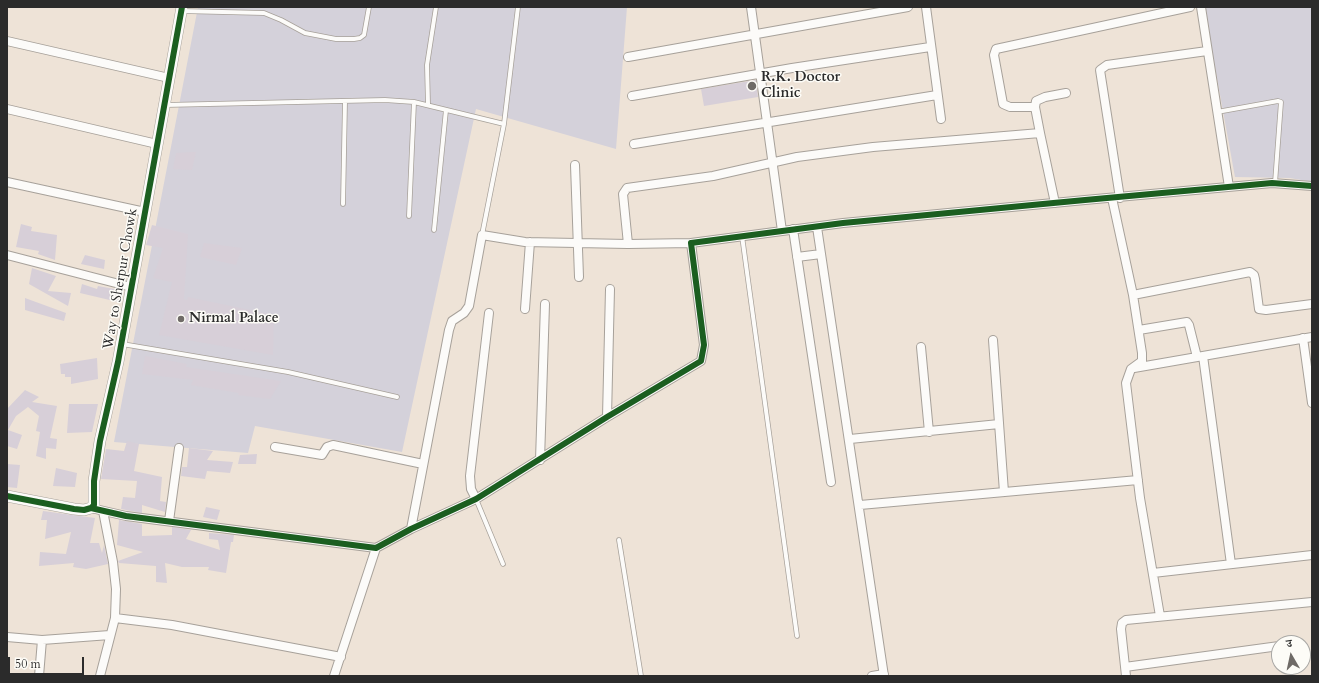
<!DOCTYPE html>
<meta charset="utf-8">
<style>
body{margin:0}
#map{position:relative;width:1319px;height:683px;overflow:hidden;background:#eee3d7;font-family:Cardo,"Noto Serif Devanagari",serif}
canvas{display:block}
.frame{position:absolute;inset:0;border:8px solid #2b2b2b;pointer-events:none}
.north{position:absolute;left:1271px;top:635px;width:40px;height:40px;box-sizing:border-box;background:#fdfcf7;border:1px solid #a9a8a5;border-radius:50%;rotate:351deg;font-size:11px;font-weight:700;line-height:16px;text-align:center;color:#2b2b2b}
.north::after{content:'';display:block;margin:auto;width:14px;height:18px;background:#6f6b67;clip-path:polygon(50% 0,100% 100%,50% 72%,0 100%)}
.scale{position:absolute;left:8px;top:657px;width:76px;height:18px;box-sizing:border-box;border:2px solid #2b2b2b;border-top:0;padding-left:5px;font-size:12px;line-height:14px;white-space:nowrap;color:#2b2b2b;-webkit-text-stroke:3px #fdfcf7;paint-order:stroke}
</style>
<div id="map">
<canvas width="1319" height="683"></canvas>
<div class="frame"></div>
<div class="north">उ</div>
<div class="scale">50 m</div>
</div>
<script>
const c = document.querySelector('canvas').getContext('2d');
c.lineJoin = 'round';
function fill(path, color) { c.fillStyle = color; c.fill(path, 'evenodd'); }
const poly = rows => new Path2D(rows.map(r => 'M' + r).join(''));
function strokePath(path, color, width, dash) { c.strokeStyle = color; c.lineWidth = width; c.lineCap = dash ? 'butt' : 'round'; c.setLineDash(dash || []); c.stroke(path); }
function drawText(font, color, halo, rows, align = 'center') {
  c.font = font + ' Cardo,serif'; c.lineWidth = 3; c.setLineDash([]); c.textBaseline = 'middle'; c.strokeStyle = halo; c.fillStyle = color; for (const [text, x, y, turn = 0] of rows) {
    c.save(); c.translate(x, y); c.rotate((+turn || 0) * Math.PI / 180); c.textAlign = isNaN(turn) ? turn : align; if (halo) c.strokeText(text, 0, 0); c.fillText(text, 0, 0); c.restore();
  }
}
const industrial = poly([
 [198,7,627,7,616,149,476,109,402,452,255,426,248,453,114,442],
 [1204,7,1312,7,1312,182,1290,178,1235,177]
]);
const building = poly([
 [756,80,758,97,704,106,701,89],
 [196,152,192,170,173,169,176,153],
 [21,224,32,227,31,231,57,235,55,260,38,254,39,251,16,247],
 [152,225,188,234,184,299,187,300,188,297,274,315,273,355,159,335,172,282,153,278,163,248,146,245],
 [204,243,242,248,236,265,200,257],
 [85,255,105,260,104,269,81,264],
 [32,268,56,276,48,291,71,293,68,306,29,284],
 [82,284,97,289,98,286,120,290,118,302,80,293],
 [25,298,66,313,64,321,25,310],
 [145,356,187,364,186,367,281,381,270,399,238,395,239,393,191,385,193,380,142,374],
 [97,358,98,379,71,384,71,377,65,377,65,374,61,374,60,364],
 [25,390,39,397,32,402,57,406,50,438,57,439,56,449,46,448,46,459,36,456,40,432,36,431,39,416,28,407,16,416,8,430,22,435,17,449,7,446,7,409],
 [69,404,98,404,92,432,67,433],
 [127,441,139,444,134,471,162,477,160,501,166,502,165,512,142,505,142,513,121,509,123,497,135,498,137,481,101,479,106,449,124,451],
 [189,448,213,451,207,460,233,462,230,473,207,471,205,479,181,476,182,467,187,467],
 [257,454,256,464,238,464,240,455],
 [7,464,20,465,17,488,7,487],
 [56,468,77,473,75,487,53,486],
 [206,507,220,510,217,520,203,517],
 [43,511,95,518,90,543,99,543,102,553,104,545,108,564,86,569,73,567,74,563,39,566,40,552,66,554,71,532,45,539,47,520,41,520],
 [119,520,142,524,142,536,172,535,172,527,191,530,186,539,220,550,218,540,209,539,209,533,234,535,233,542,231,542,226,573,208,570,209,567,182,567,165,563,167,583,156,582,156,566,119,563,118,561,143,552,117,545]
]);
const service = poly([
 [181,11,264,13,281,20,305,33,336,39,354,39,360,38,364,35,369,7],
 [428,104,427,65,436,7],
 [165,105,385,100,414,102,504,124],
 [1217,112,1278,101,1281,102,1275,183],
 [343,204,345,101],
 [409,216,414,102],
 [434,230,446,110],
 [482,235,504,124,518,7],
 [742,236,797,636],
 [122,344,288,372,397,397],
 [476,499,503,564],
 [619,540,641,676]
]);
const minor = poly([
 [751,7,782,231],
 [926,7,941,119],
 [1201,7,1229,187],
 [7,41,169,78],
 [628,57,908,7],
 [632,96,792,68,930,47],
 [1035,107,1010,107,1003,104,994,55,996,49,1190,7],
 [7,109,157,144],
 [1040,133,1035,107,1036,101,1045,97,1066,93],
 [634,144,937,95],
 [575,165,579,277],
 [7,182,145,212],
 [1112,198,1133,295,1142,353,1142,361,1131,369,1126,383,1140,498,1160,616],
 [1120,198,1100,70,1107,65,1207,51],
 [817,227,884,676],
 [793,229,831,482],
 [628,244,623,194,627,188,713,176,797,157,873,147,1040,133,1055,203],
 [7,255,131,287],
 [797,257,821,254],
 [1133,295,1250,272,1254,275,1255,279,1259,309,1266,310,1312,304],
 [525,309,530,242],
 [1139,330,1187,322,1189,325,1197,357],
 [1303,338,1312,403],
 [993,340,1004,492],
 [921,347,929,432],
 [1203,356,1231,564],
 [1134,368,1312,337],
 [607,417,610,289],
 [850,439,999,424],
 [275,447,322,455,327,447,333,445,423,464],
 [540,460,545,304],
 [476,499,471,489,470,476,489,313],
 [860,505,1138,480],
 [91,508,126,516,376,548,411,529,476,499,607,417,701,361,704,345,691,243,843,223,1085,200,1272,183,1312,186],
 [169,521,179,448],
 [411,529,449,330,452,321,464,313,469,306,482,235,525,242,628,244,691,243],
 [1153,573,1312,555],
 [115,618,172,625,341,657],
 [7,637,42,640,110,635],
 [1125,667,1279,646],
 [39,676,42,640],
 [100,676,115,618,116,589,113,562,103,511],
 [334,676,376,548],
 [872,676,884,674],
 [1126,676,1121,629,1122,623,1126,620,1312,602]
]);
const tertiary = poly([
 [7,496,74,509,84,510,91,508,94,505,94,481,100,441,118,362,182,7]
]);
const cycleway = poly([
 [7,496,74,509,84,510,91,508,94,505,94,481,100,441,118,362,182,7],
 [91,508,126,516,376,548,411,529,476,499,607,417,701,361,704,345,691,243,843,223,1085,200,1272,183,1312,186]
]);
const markers = [
 [752,86,5,"#6f6b67"],
 [181,319,4,"#6f6b67"]
];
const poiNames = [
 ["R.K. Doctor",761,78],
 ["Clinic",761,94],
 ["Nirmal Palace",189,319]
];
const streetNames = [
 ["Way to Sherpur Chowk",121,279,-80]
];
fill(industrial, '#d4d1da');
fill(building, '#d7cfd8');
strokePath(service, '#a7a19a', 5.5);
strokePath(minor, '#a7a19a', 10);
strokePath(tertiary, '#a7a19a', 12);
strokePath(service, '#fcfbf9', 4);
strokePath(minor, '#fcfbf9', 8);
strokePath(tertiary, '#fcfbf9', 11);
strokePath(cycleway, '#1b5e20', 6);
for (const [x, y, r, color] of markers) { const dot = new Path2D(); dot.arc(x, y, r, 0, 2 * Math.PI); c.fillStyle = color; c.fill(dot); strokePath(dot, '#fdfcf7', 1.5); }
drawText('bold 14px', '#2b2b2b', '#fdfcf7', poiNames, 'left');
drawText('14px', '#2b2b2b', '#fdfcf7', streetNames);
</script>
